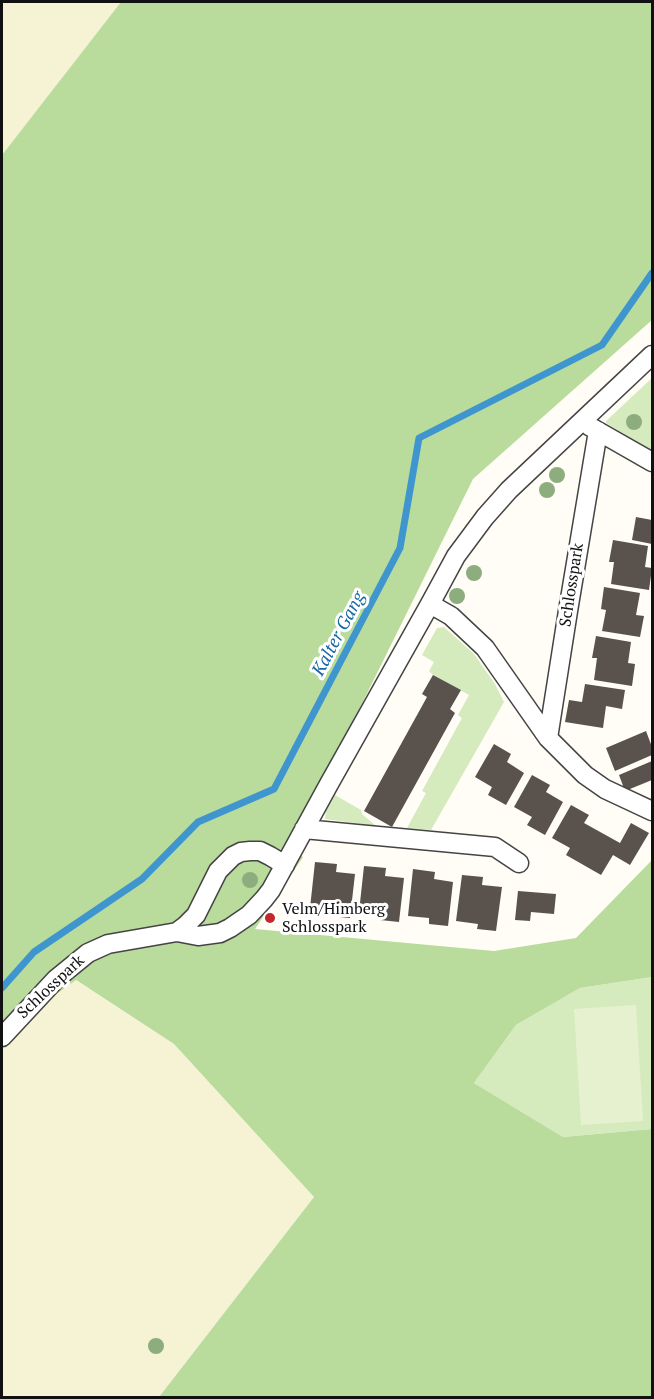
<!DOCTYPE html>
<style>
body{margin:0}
#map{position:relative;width:654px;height:1399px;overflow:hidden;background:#fffdf5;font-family:"PT Serif",serif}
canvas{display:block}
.frame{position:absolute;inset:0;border:3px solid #111;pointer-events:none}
</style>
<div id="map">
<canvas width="654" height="1399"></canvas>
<div class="frame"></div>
</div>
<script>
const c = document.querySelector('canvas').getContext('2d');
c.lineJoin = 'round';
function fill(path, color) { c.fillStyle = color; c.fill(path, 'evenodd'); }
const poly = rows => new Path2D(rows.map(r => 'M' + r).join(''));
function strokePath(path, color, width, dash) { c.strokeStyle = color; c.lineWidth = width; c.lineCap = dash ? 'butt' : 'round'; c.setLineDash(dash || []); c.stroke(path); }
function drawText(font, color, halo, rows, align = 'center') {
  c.font = font + ' "PT Serif",serif'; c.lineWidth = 6; c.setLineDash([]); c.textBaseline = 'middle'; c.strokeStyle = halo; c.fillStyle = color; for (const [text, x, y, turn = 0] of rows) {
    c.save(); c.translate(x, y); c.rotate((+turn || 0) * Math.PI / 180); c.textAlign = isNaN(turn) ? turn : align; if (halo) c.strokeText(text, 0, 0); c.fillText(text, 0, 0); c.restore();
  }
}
const farmland = poly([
 [2,2,121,2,2,155],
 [75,980,174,1044,314,1197,159,1397,2,1397,2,1033]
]);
const green = poly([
 [652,378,652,451,606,423,606,421],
 [444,627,474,654,495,684,504,702,431,830,407,828,426,793,422,791,462,718,458,715,469,695,433,675,429,671,434,662,422,655,437,628],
 [335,795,361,810,362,814,376,826,325,819,326,811],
 [652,977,652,1129,563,1137,474,1083,516,1025,580,988]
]);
const forest = poly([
 [121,2,652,2,652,320,473,479,343,742,285,844,303,857,255,929,494,951,576,938,652,860,652,977,580,988,516,1025,474,1083,563,1137,652,1129,652,1397,159,1397,314,1197,174,1044,76,980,2,1033,2,155]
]);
const pitch = poly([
 [636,1005,643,1121,581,1125,574,1009]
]);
const stream = poly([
 [2,988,34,952,142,879,198,822,274,789,400,548,419,438,602,345,652,273]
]);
const building = poly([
 [636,517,652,520,652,544,632,540],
 [613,540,648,546,645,567,652,568,649,590,611,584,614,562,609,562],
 [604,587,640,593,636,615,644,616,640,637,602,631,606,610,601,609],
 [596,636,631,642,628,663,635,664,632,686,594,680,597,658,592,658],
 [433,675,461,690,450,709,455,713,392,827,364,811,427,697,422,694],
 [585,684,625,690,622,709,606,706,603,728,565,722,569,700,582,702],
 [646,731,652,747,652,755,615,771,606,748],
 [494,744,511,754,507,762,524,773,506,805,488,795,492,787,475,777],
 [652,761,652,780,625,791,619,775],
 [532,775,550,785,546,792,563,802,545,835,527,825,532,817,514,807],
 [571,805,589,815,584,823,620,843,631,823,649,833,630,865,613,855,601,875,566,855,570,848,552,838],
 [315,862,337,864,336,872,355,874,350,918,330,916,331,910,310,908],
 [364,866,386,868,385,876,404,878,399,922,380,920,380,915,359,912],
 [413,869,435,872,434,879,453,882,448,926,429,924,429,918,408,916],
 [462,875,483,877,482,885,502,887,496,931,477,929,478,924,456,921],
 [518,891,556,894,554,914,531,912,530,921,515,920]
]);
const minor = poly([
 [589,426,652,462],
 [430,604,451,616,485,648,548,738,585,775,605,789,652,811],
 [548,738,568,611,598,431],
 [304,829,495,847,519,863],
 [177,932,198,936,220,933,230,928,249,915,264,899,271,890,329,784,430,604,456,556,485,517,509,490,652,355],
 [2,1037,56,979,88,953,108,944,177,932,185,926,196,915,218,871,233,856,241,852,250,851,260,851,270,856,285,865]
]);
const trees = [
 [634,422],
 [557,475],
 [547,490],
 [474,573],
 [457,596],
 [250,880],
 [156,1346]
];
const markers = [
 [270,918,6,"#c4262e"]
];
const streetNames = [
 ["Schlosspark",572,585,-81],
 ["Schlosspark",51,987,-43]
];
const poiNames = [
 ["Velm/Himberg",282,909],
 ["Schlosspark",282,927]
];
const waterNames = [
 ["Kalter Gang",339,634,-62]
];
fill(farmland, '#f6f3d4');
fill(green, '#d5ebbd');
fill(forest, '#b9dc9c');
fill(pitch, '#e6f2cf');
strokePath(stream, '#3f96cf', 7);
fill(building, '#5a524d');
strokePath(minor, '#444', 21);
strokePath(minor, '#fff', 18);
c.fillStyle = '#8dad7f';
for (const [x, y] of trees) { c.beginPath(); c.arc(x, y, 8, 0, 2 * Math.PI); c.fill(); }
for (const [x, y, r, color] of markers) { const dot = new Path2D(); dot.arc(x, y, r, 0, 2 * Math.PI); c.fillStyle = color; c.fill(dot); strokePath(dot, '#fff', 2); }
drawText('16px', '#111', '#fff', streetNames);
drawText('16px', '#111', '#fff', poiNames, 'left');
drawText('italic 18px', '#1768a6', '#fff', waterNames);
</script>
